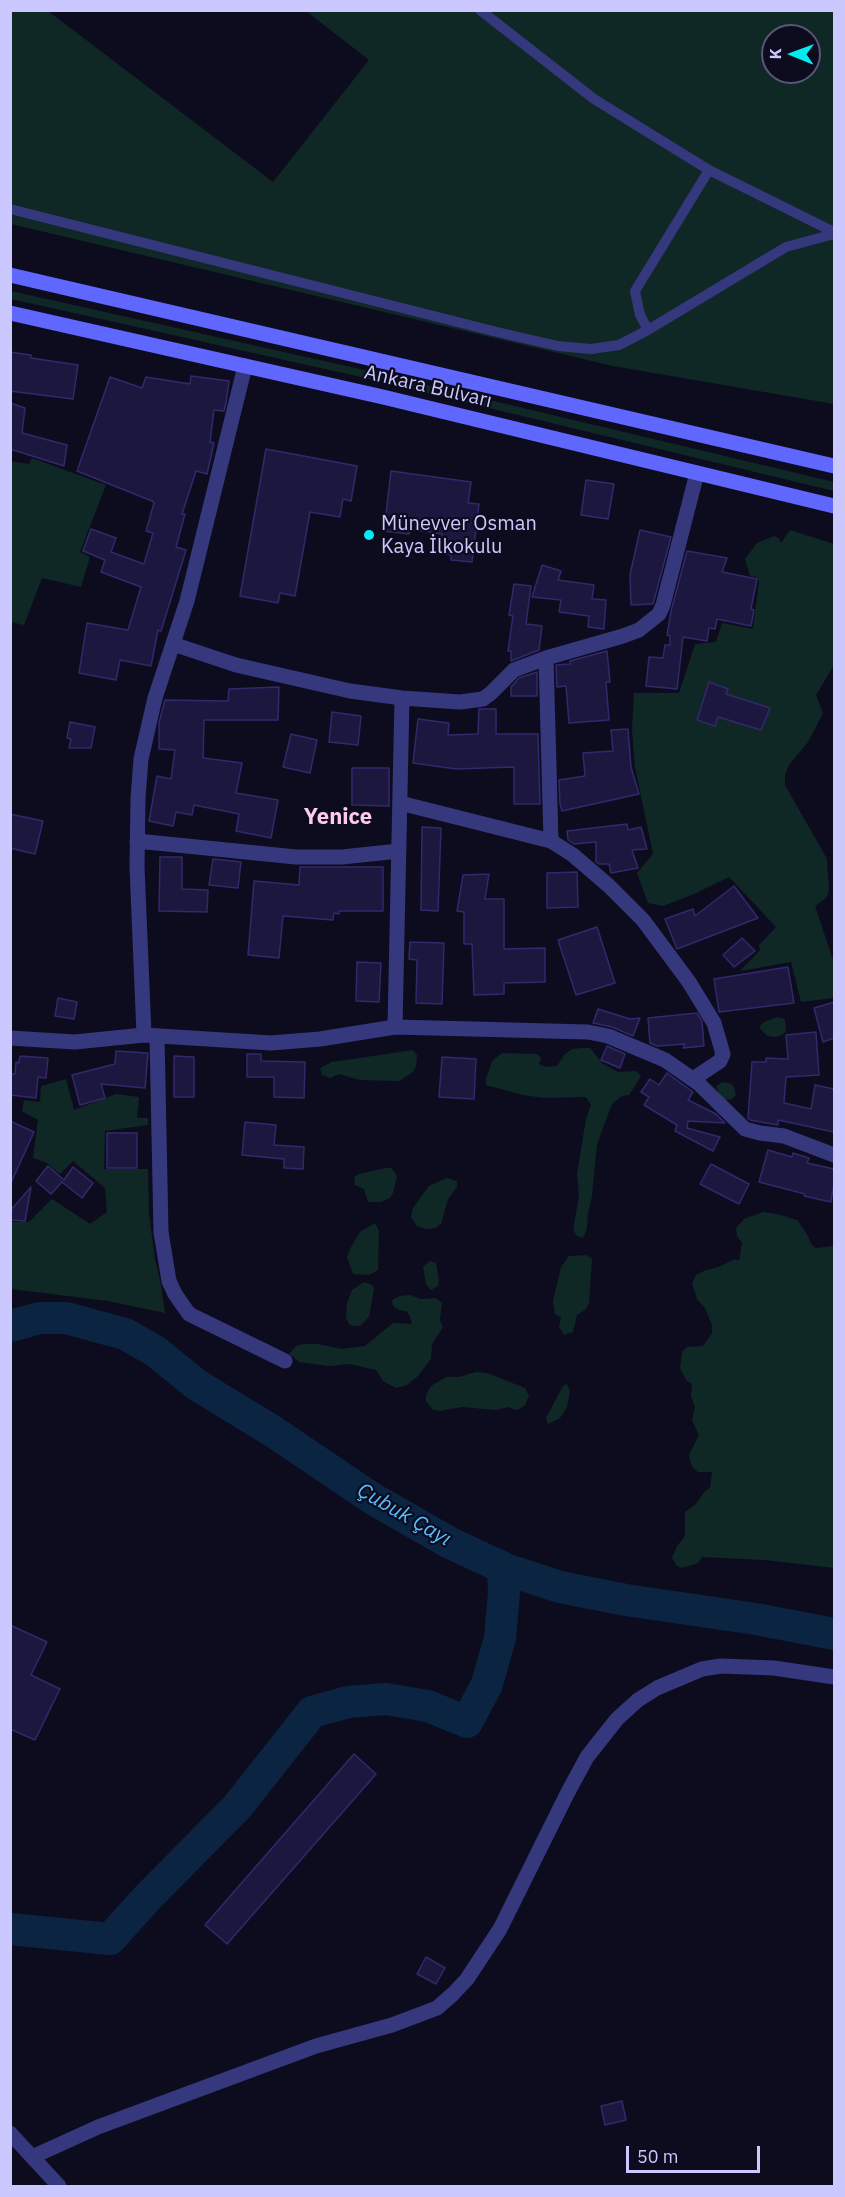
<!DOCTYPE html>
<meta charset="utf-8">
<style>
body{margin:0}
#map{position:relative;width:845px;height:2197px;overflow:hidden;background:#0d0c1e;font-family:"IBM Plex Sans",sans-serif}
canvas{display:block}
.frame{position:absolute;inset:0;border:12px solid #cbc8ff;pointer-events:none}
.north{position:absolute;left:761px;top:24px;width:60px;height:60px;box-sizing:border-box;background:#0d0c1e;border:2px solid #595778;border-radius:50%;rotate:271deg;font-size:16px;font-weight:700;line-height:24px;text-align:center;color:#cbc8ff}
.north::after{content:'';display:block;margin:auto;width:21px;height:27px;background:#00edf3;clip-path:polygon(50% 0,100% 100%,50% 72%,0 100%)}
.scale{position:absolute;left:626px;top:2146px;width:134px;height:27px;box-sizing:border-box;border:3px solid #cbc8ff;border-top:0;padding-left:8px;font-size:18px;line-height:21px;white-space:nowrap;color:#cbc8ff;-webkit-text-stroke:4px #0d0c1e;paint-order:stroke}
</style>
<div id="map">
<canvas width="845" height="2197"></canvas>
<div class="frame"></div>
<div class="north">K</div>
<div class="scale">50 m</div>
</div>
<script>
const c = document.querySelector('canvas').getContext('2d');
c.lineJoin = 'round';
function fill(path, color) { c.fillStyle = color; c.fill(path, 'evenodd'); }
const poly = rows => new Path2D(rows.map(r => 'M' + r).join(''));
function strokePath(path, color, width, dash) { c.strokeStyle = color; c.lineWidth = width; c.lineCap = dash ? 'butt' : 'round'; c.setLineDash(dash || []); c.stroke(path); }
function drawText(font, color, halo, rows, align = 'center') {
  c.font = font + ' "IBM Plex Sans",sans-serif'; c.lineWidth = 4.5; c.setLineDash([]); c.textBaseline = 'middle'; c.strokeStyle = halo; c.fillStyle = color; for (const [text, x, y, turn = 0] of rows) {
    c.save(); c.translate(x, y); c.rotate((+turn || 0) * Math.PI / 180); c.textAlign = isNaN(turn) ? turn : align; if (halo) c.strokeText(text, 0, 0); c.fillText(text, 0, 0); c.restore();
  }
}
const green = poly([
 [11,11,48,11,273,182,369,60,306,11,834,11,834,404,613,366,11,224],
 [773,36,809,36,809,72,773,72],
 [11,291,351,367,834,482,834,491,352,375,11,299],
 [32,458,106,485,80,552,90,557,81,587,42,578,24,625,11,622,10,461,29,464],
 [790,530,834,544,834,665,816,695,823,713,808,742,789,765,785,775,785,785,827,859,829,891,826,898,815,906,834,963,834,998,801,1002,791,962,740,971,760,950,759,945,776,927,729,877,694,894,663,906,648,903,637,873,653,854,635,767,632,730,634,693,679,693,695,644,716,642,722,623,753,629,759,581,756,577,750,576,745,559,757,543,774,536,779,538,781,543],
 [778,1017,785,1019,786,1031,782,1035,775,1037,767,1036,759,1027,764,1022],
 [582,1048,590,1048,603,1064,618,1072,636,1071,641,1076,629,1095,622,1096,612,1104,597,1144,592,1196,588,1214,587,1228,583,1238,577,1236,573,1230,579,1196,577,1174,586,1119,591,1105,586,1097,544,1098,523,1095,486,1085,486,1079,492,1061,502,1053,537,1054,541,1058,539,1064,546,1067,557,1066,564,1055,572,1049],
 [413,1050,417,1055,416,1066,413,1072,399,1081,360,1080,339,1074,330,1078,322,1075,320,1068,332,1062],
 [66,1079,74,1110,116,1094,139,1097,137,1118,148,1118,148,1125,105,1131,104,1169,148,1169,149,1214,155,1259,161,1285,165,1313,108,1301,11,1289,11,1222,29,1222,52,1199,90,1224,107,1212,105,1188,73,1161,60,1174,47,1163,33,1158,38,1120,22,1111,24,1100,40,1102,41,1086],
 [722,1082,730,1083,734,1087,736,1095,732,1099,725,1100,720,1097,716,1086],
 [385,1168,391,1168,397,1176,393,1193,390,1198,381,1202,368,1202,364,1189,355,1185,354,1177,359,1174],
 [447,1178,457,1181,457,1187,448,1199,441,1224,435,1228,425,1229,417,1226,411,1217,413,1208,429,1186],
 [763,1212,777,1214,797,1220,807,1234,811,1244,816,1248,834,1246,834,1568,765,1560,702,1557,698,1563,682,1568,677,1566,672,1558,677,1546,685,1536,685,1512,696,1504,705,1491,710,1488,712,1472,698,1472,693,1468,690,1461,689,1455,699,1435,692,1420,695,1407,691,1396,692,1384,686,1380,680,1368,682,1352,687,1347,703,1346,712,1333,712,1325,705,1308,697,1299,692,1283,696,1275,704,1271,721,1266,735,1259,739,1261,742,1243,737,1236,736,1228,744,1219],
 [375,1223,379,1231,378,1270,369,1275,353,1274,347,1257,350,1249,360,1232],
 [586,1255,592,1259,589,1303,586,1309,577,1315,573,1332,564,1335,559,1327,561,1317,555,1314,553,1301,561,1267,569,1256],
 [430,1261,436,1263,439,1280,438,1286,431,1290,426,1284,423,1267],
 [364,1282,372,1285,374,1289,369,1317,360,1326,354,1326,349,1324,346,1318,347,1303,352,1290],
 [410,1295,421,1299,436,1298,442,1303,440,1320,443,1327,432,1344,431,1359,418,1376,407,1385,396,1388,383,1381,376,1370,349,1364,329,1366,299,1362,289,1354,296,1346,304,1344,318,1344,341,1349,365,1346,393,1323,412,1324,410,1316,406,1311,399,1310,393,1306,392,1300,400,1296],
 [476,1372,487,1373,525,1388,529,1396,525,1405,520,1409,516,1410,508,1407,496,1410,462,1407,440,1411,433,1410,426,1401,426,1395,431,1386,446,1377,459,1377],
 [567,1384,570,1391,567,1407,560,1418,548,1424,546,1418,563,1386]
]);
const river = poly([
 [10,1326,40,1318,66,1318,125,1334,155,1351,197,1385,274,1432,373,1499,450,1543,508,1570,560,1587,626,1600,756,1619,834,1634],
 [10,1929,110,1939,147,1898,237,1807,312,1712,348,1702,386,1699,428,1706,467,1722,487,1684,500,1638,504,1592,503,1568]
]);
const building = poly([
 [10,352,31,355,31,358,78,365,73,399,10,391,10,352],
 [191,376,229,381,226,403,224,411,214,410,210,442,214,443,207,474,196,471,182,514,185,514,176,547,186,550,161,631,158,630,151,666,120,660,116,680,79,673,87,623,128,630,141,587,101,572,105,560,83,551,91,529,116,538,111,552,144,564,153,533,146,531,154,503,152,501,77,471,110,377,142,388,146,377,190,384,191,376],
 [10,403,25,408,22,433,67,445,64,466,10,449,10,403],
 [266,449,357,466,351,501,343,499,340,517,310,512,295,596,280,593,278,603,240,596,266,449],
 [391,471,471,482,468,503,479,504,472,562,451,560,451,555,439,553,442,534,410,529,409,534,384,531,391,471],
 [586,480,614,484,608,519,581,515,586,480],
 [640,530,671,537,653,604,631,605,630,575,640,530],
 [687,551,727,558,722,572,757,579,751,609,754,610,751,626,717,619,715,629,709,628,707,641,683,637,677,689,646,686,649,657,663,658,665,645,670,645,670,636,667,635,671,611,687,551],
 [542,565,561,571,558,580,594,585,592,599,606,600,604,629,588,627,589,616,559,612,561,600,532,597,542,565],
 [514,584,531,586,526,624,542,626,539,650,511,661,511,651,508,651,513,616,509,615,514,584],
 [607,651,610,682,606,682,609,720,569,723,566,686,557,687,556,665,570,664,570,661,607,651],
 [537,672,537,696,511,696,511,687,519,678,537,672],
 [709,682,728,689,726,694,770,708,761,730,718,717,715,726,697,720,709,682],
 [279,687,278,720,204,720,203,758,242,763,236,793,278,800,271,838,236,831,239,814,194,805,192,815,176,812,173,826,149,821,157,776,171,779,175,750,159,749,159,723,165,700,228,701,229,689,279,687],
 [479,709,496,709,496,734,538,734,540,804,514,804,514,767,456,769,413,763,418,719,449,723,448,735,478,734,479,709],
 [332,712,361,716,358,745,329,742,332,712],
 [70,722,95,727,91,748,69,748,71,739,67,738,70,722],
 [628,729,631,767,639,794,562,811,560,804,559,780,585,776,583,753,613,751,611,730,628,729],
 [291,734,317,740,310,773,283,767,291,734],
 [352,768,389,768,389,806,352,805,352,768],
 [10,814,43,821,35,854,10,848,10,814],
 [627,824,628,830,641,827,647,849,632,850,638,868,611,873,609,864,599,864,596,862,596,842,574,844,568,840,567,831,627,824],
 [422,827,441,828,438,911,421,910,422,827],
 [160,857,182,857,182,889,208,890,207,912,159,911,160,857],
 [213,859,241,862,238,888,209,885,213,859],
 [300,867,383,867,383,911,339,911,339,914,334,913,333,920,283,916,279,958,248,955,254,881,299,885,300,867],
 [577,872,578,907,547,908,547,873,577,872],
 [489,874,485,899,504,899,504,949,545,948,545,982,504,983,504,994,474,995,472,944,464,944,464,912,457,911,463,875,489,874],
 [734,886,758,918,677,949,665,919,693,909,695,916,734,886],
 [597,927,615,983,576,995,558,940,597,927],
 [742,938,755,951,734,967,723,955,742,938],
 [410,942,444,943,442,1004,416,1003,417,960,409,959,410,942],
 [357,962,381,963,379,1002,356,1001,357,962],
 [788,967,794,1003,719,1012,714,979,788,967],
 [58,998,77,1002,74,1019,55,1016,58,998],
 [834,1002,834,1038,823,1042,814,1008,834,1002],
 [598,1009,630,1019,640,1018,633,1036,612,1027,593,1023,598,1009],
 [697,1013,702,1021,704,1046,683,1048,685,1044,657,1046,650,1043,648,1018,697,1013],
 [816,1032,819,1075,786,1077,784,1103,811,1109,815,1085,834,1089,834,1132,778,1120,778,1125,750,1120,748,1118,752,1062,766,1062,766,1058,788,1059,786,1035,816,1032],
 [607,1046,625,1054,620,1068,601,1060,607,1046],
 [116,1051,148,1053,145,1088,101,1084,105,1098,80,1105,72,1075,115,1064,116,1051],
 [247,1054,261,1054,261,1061,305,1062,304,1098,274,1097,274,1077,247,1077,247,1054],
 [20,1056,48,1058,46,1078,38,1077,36,1098,10,1095,10,1074,15,1074,16,1062,19,1063,20,1056],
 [174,1056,194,1057,194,1097,174,1097,174,1056],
 [442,1057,476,1059,474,1099,439,1097,442,1057],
 [667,1073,693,1092,688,1100,716,1114,725,1123,688,1121,687,1128,720,1137,713,1151,675,1131,677,1125,644,1105,649,1097,641,1092,650,1079,659,1085,667,1073],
 [10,1121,34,1132,10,1185,10,1121],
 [245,1122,276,1125,274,1145,304,1147,303,1169,284,1168,284,1159,242,1155,245,1122],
 [107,1133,137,1133,137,1168,107,1168,107,1133],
 [768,1150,792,1157,793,1153,809,1158,807,1163,834,1169,834,1183,831,1202,804,1196,805,1194,759,1182,768,1150],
 [711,1164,749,1184,739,1204,700,1184,711,1164],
 [48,1166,64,1180,73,1167,93,1183,82,1198,62,1182,51,1194,36,1181,48,1166],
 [31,1187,25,1221,10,1220,10,1211,31,1187],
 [10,1625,47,1642,31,1675,60,1689,35,1740,10,1729,10,1625],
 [354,1754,376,1774,227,1944,205,1925,354,1754],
 [426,1957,445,1968,436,1984,417,1974,426,1957],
 [622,2101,626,2120,605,2125,601,2106,622,2101]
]);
const service = poly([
 [480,10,594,99,709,170,834,232],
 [10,209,497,332,558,346,591,349,619,345,648,330,786,247,834,234],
 [648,330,640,315,635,291,709,170]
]);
const minor = poly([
 [173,644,236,665,350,691,402,698,460,702,483,699,491,693,514,670,546,658,623,636,639,630,659,614,663,605,697,473],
 [546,658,551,841],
 [400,803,551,841,573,855,609,886,643,920,689,982,714,1023,723,1054,720,1061,693,1079],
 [137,841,296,857,342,857,399,851],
 [395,1027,402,698],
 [144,1035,137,867,138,798,141,759,155,698,187,601,245,366],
 [157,1036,161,1232,169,1281,175,1294,189,1314,285,1361],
 [10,1038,75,1042,144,1035,271,1043,320,1039,395,1027,588,1032,608,1036,665,1060,698,1083,745,1129,760,1133,784,1136,834,1155],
 [10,2133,59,2186],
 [32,2157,98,2127,316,2046,392,2025,437,2008,453,1994,467,1979,500,1929,567,1794,587,1757,617,1719,638,1700,657,1688,702,1669,721,1666,774,1668,834,1677]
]);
const secondary = poly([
 [10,275,834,466],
 [10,313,383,397,834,506]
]);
const markers = [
 [369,535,6,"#00edf3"]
];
const streetNames = [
 ["Ankara Bulvarı",428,387,13]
];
const poiNames = [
 ["Münevver Osman",381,524],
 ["Kaya İlkokulu",381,547]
];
const waterNames = [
 ["Çubuk Çayı",404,1515,30]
];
const quarterNames = [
 ["Yenice",338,818]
];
fill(green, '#0f2825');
strokePath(river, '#0b2442', 32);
fill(building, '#1c173f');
strokePath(building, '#31296b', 1.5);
strokePath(service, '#36387e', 10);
strokePath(minor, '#36387e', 15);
strokePath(secondary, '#5f67ff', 15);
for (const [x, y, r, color] of markers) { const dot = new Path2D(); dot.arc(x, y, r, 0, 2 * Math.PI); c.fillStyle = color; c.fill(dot); strokePath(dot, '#0d0c1e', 2); }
drawText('20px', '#cbc8ff', '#0d0c1e', streetNames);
drawText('20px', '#cbc8ff', '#0d0c1e', poiNames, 'left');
drawText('italic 21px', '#56beff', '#0d0c1e', waterNames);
drawText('bold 22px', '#ffcaf0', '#0d0c1e', quarterNames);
</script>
